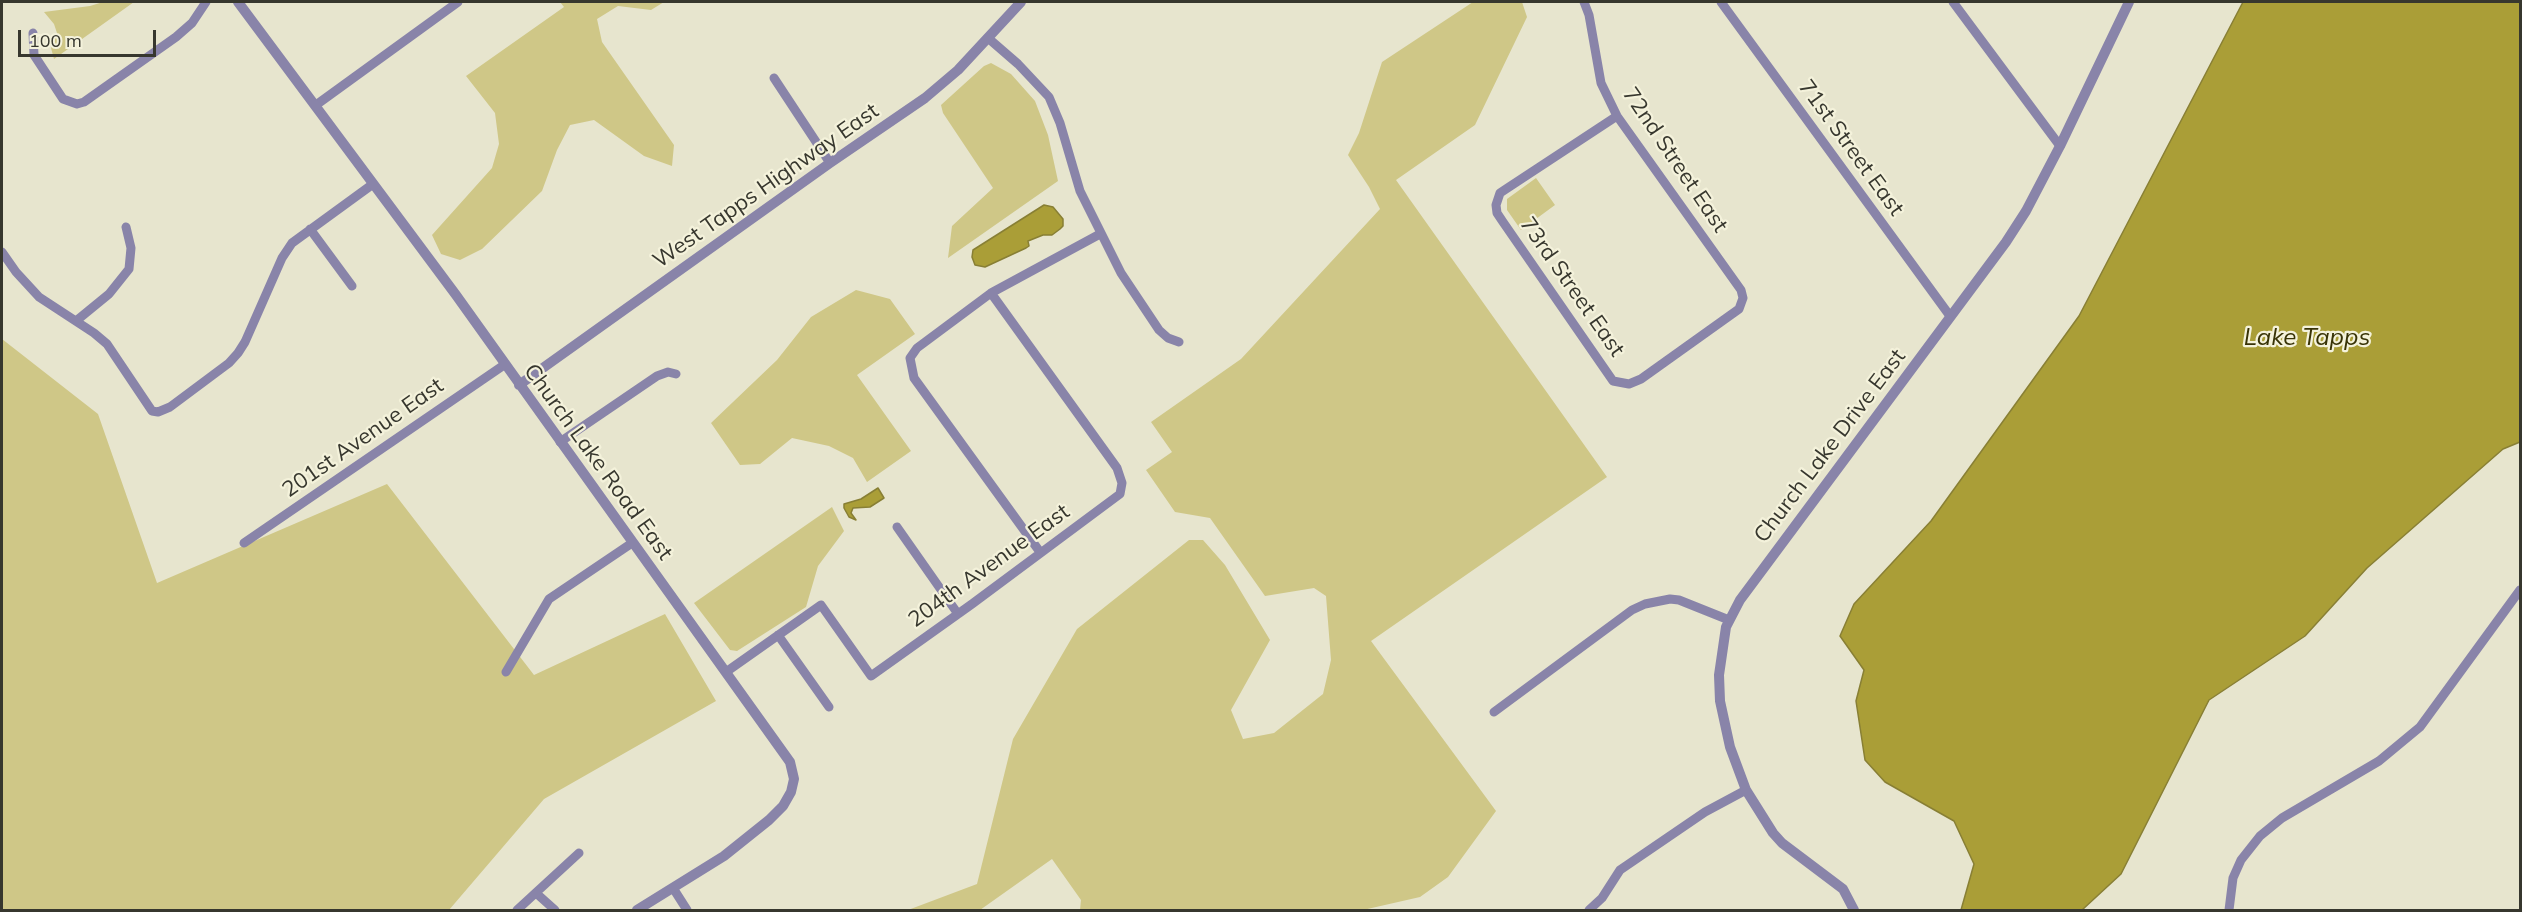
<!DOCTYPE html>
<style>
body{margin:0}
#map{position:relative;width:2522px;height:912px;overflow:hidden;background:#e7e5ce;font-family:Mulish,sans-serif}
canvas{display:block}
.frame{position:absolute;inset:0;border:3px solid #37372e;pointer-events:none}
.scale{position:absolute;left:18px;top:30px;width:138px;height:27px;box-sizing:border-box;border:3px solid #37372e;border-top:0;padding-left:8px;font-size:18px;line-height:21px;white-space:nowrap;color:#37372e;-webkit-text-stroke:4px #f4f2db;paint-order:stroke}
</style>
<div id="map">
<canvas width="2522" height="912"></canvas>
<div class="frame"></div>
<div class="scale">100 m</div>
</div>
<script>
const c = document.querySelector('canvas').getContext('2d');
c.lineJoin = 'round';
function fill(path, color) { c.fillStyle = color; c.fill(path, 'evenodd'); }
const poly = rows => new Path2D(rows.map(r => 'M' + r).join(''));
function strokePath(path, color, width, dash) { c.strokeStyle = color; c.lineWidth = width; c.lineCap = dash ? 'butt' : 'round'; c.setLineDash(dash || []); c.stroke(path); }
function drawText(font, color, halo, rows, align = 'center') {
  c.font = font + ' Mulish,sans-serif'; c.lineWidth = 4.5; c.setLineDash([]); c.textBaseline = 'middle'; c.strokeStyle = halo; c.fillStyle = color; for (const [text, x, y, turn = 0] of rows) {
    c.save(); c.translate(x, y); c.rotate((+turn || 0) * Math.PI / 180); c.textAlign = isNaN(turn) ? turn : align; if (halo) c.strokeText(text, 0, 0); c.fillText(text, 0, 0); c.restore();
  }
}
const green = poly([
 [103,2,134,2,54,59,51,48,57,33,54,24,44,12,90,6],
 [560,2,664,2,651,10,618,6,597,19,602,42,674,145,672,166,644,156,594,120,570,125,557,150,542,191,482,249,460,260,441,254,432,235,492,168,499,144,495,113,466,76,564,7],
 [1473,2,1522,2,1527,17,1475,125,1396,180,1607,477,1371,641,1496,811,1448,877,1420,897,1363,910,1080,910,1081,900,1052,859,980,910,908,910,977,884,1013,739,1077,629,1189,540,1203,540,1225,565,1270,640,1231,710,1243,739,1274,733,1323,694,1331,660,1326,596,1314,588,1265,596,1210,518,1175,512,1146,470,1172,452,1151,422,1241,359,1380,209,1369,187,1348,155,1359,133,1382,62],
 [991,63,1011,74,1035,101,1048,135,1058,181,948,258,952,226,993,188,943,113,941,105,984,66],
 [1536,178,1555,205,1521,230,1507,210,1507,199],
 [856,290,890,299,915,334,857,375,911,451,867,482,853,458,829,446,792,438,760,464,740,465,711,423,777,360,811,317],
 [2,339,98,414,157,583,387,484,534,675,665,614,716,701,544,799,449,910,2,910],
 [832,507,844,531,818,566,806,607,737,651,730,650,694,603]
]);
const water = poly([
 [2243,2,2520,2,2520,442,2503,449,2367,568,2305,636,2209,700,2121,874,2082,910,1961,910,1974,864,1954,821,1885,782,1865,760,1856,701,1864,670,1840,636,1854,604,1931,521,2079,316,2243,2],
 [1044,205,1053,207,1063,219,1063,226,1060,229,1052,235,1043,235,1028,241,1029,246,1026,248,985,267,975,265,972,257,973,250,1044,205],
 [878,488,884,498,870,507,853,508,851,513,856,520,849,517,844,508,844,504,861,499,878,488]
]);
const minor = poly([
 [1584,2,1589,15,1601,83,1617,116,1741,290,1743,298,1739,309,1641,379,1629,384,1613,381,1503,222,1497,213,1496,205,1500,193,1506,189,1617,116],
 [1721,2,1950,316],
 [1953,2,2060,146],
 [33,33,34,55,63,99,77,104,84,102,176,37,192,23,206,2],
 [988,38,1018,64,1049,97,1060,123,1080,191,1121,273,1159,330,1168,338,1179,342],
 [774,78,830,163],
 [316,105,458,2],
 [310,229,352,286],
 [2,252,16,272,39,297,94,333,107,344,152,411,158,412,170,407,229,363,238,353,245,342,282,258,292,243,373,184],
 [76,321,109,294,129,269,131,248,126,227],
 [560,442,657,376,668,372,676,374],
 [897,527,958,614],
 [244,543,504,365],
 [1040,552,914,378,910,358,917,348,991,293,1100,234],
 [778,635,829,707],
 [506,672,549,599,632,543],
 [726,672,821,605,871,676,972,604,1120,494,1122,483,1117,468,991,293],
 [1494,712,1632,610,1645,604,1670,599,1679,600,1729,620],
 [673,888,687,910],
 [536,893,555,910],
 [517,910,579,853],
 [1589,910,1602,898,1620,870,1705,812,1746,790],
 [2229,910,2233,878,2241,860,2260,836,2282,818,2379,761,2420,727,2520,590]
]);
const tertiary = poly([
 [238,2,456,295,790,762,794,779,791,792,783,806,769,820,724,856,637,910],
 [519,385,830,163,925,98,958,70,1021,2],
 [1854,910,1843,889,1782,843,1773,833,1746,790,1730,747,1720,701,1719,675,1726,627,1740,600,2006,242,2026,211,2060,146,2129,2]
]);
const streetNames = [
 ["71st Street East",1851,148,54],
 ["72nd Street East",1675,160,56],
 ["West Tapps Highway East",766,186,-35],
 ["73rd Street East",1572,287,55],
 ["201st Avenue East",363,438,-35],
 ["Church Lake Drive East",1830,446,-53],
 ["Church Lake Road East",598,462,54],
 ["204th Avenue East",989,566,-36]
];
const waterNames = [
 ["Lake Tapps",2307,338]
];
fill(green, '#cfc787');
fill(water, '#aa9e37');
strokePath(water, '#887f34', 1.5);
strokePath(minor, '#8984a9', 9);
strokePath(tertiary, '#8984a9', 10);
drawText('22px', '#37372e', '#f4f2db', streetNames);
drawText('italic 24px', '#383306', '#f4f2db', waterNames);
</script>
